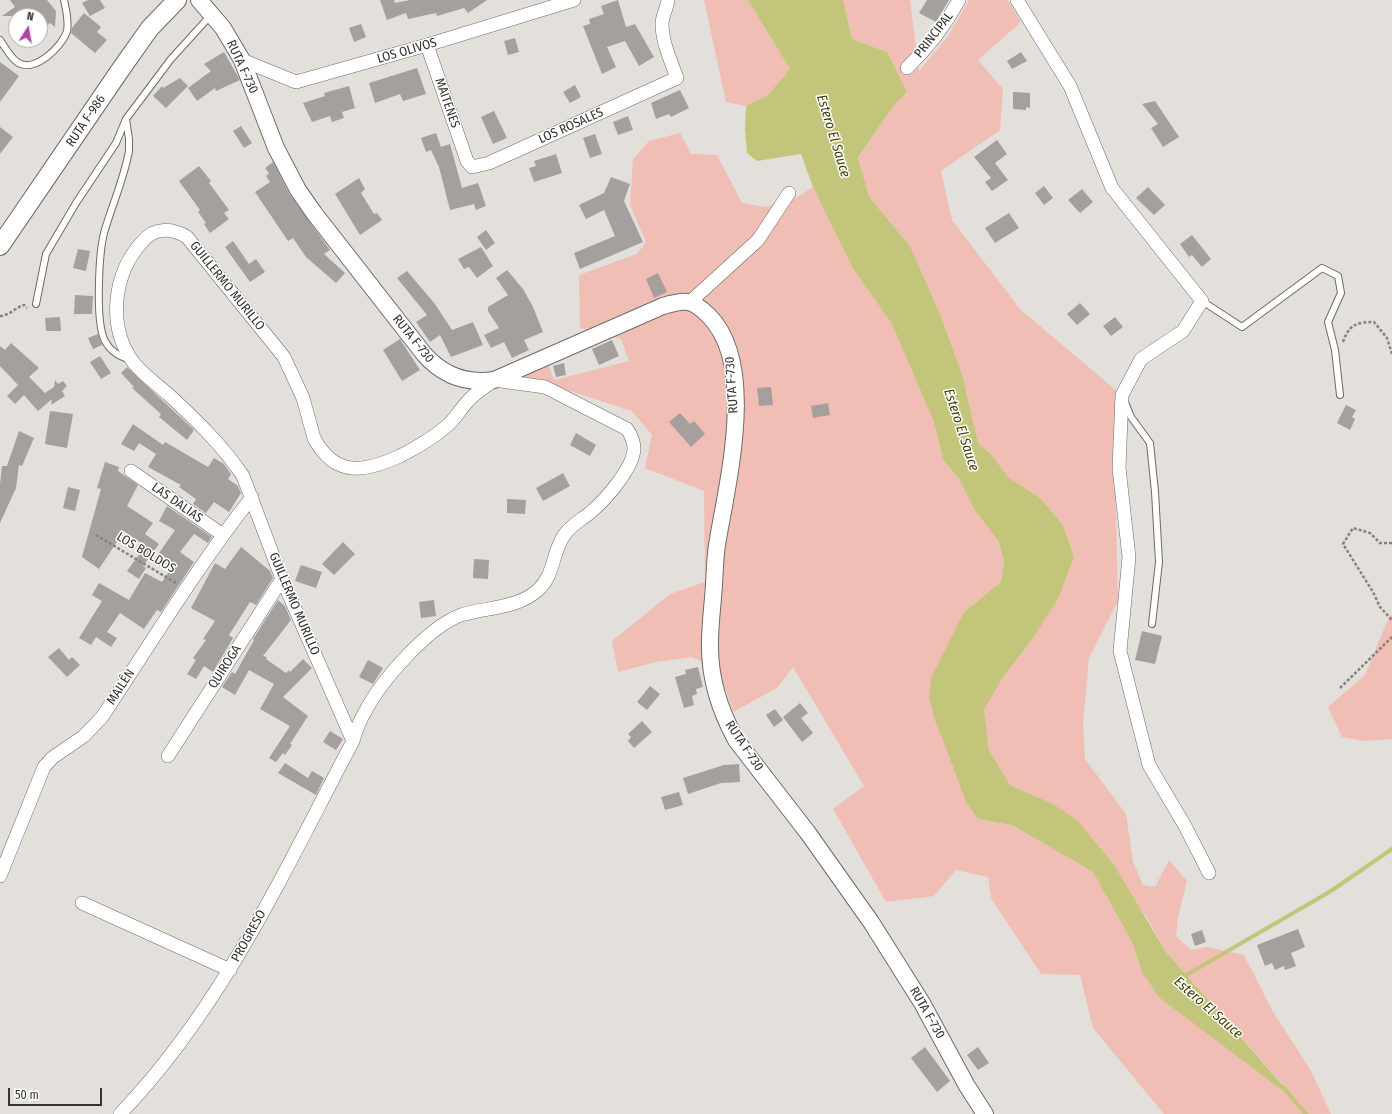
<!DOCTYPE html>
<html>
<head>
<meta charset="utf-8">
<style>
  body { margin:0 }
  #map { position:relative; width:1392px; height:1114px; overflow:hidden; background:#e3dfdb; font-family:"Fira Sans Condensed",sans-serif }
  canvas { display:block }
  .north { position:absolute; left:8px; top:8px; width:40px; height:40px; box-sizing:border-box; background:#fff; border:1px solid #afaead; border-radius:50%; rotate:11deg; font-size:11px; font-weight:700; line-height:16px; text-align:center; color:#363433 }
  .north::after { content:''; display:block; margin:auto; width:14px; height:18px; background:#b044a5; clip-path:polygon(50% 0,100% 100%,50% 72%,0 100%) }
  .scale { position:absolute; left:8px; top:1088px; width:94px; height:18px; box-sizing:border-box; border:2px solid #363433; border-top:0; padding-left:5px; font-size:12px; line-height:14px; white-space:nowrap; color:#363433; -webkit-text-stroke:3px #fff; paint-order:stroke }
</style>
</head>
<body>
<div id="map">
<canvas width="1392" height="1114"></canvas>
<div class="north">N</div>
<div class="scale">50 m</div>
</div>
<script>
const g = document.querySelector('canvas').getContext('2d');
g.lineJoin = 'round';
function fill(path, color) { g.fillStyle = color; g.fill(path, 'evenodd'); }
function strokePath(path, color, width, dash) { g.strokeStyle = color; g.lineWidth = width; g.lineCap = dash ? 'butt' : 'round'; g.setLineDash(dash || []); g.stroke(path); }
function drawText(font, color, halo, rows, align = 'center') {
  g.font = font + ' "Fira Sans Condensed",sans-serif'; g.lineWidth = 3; g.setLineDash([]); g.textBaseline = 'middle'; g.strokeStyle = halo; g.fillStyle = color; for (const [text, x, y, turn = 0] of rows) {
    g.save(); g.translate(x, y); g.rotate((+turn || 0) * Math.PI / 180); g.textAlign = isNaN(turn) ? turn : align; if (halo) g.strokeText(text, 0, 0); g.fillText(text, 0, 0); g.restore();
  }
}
fill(new Path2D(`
  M704,0h44l42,69 -23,27 -21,10 -20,-4z
  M843,0h67l9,71 29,-35 21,-36h39l13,22 -43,38 25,29 -3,41 -59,41 11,49 68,89 99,84 -4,82 3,126 -29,57 -6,65 2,36 41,55 7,48 10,23 12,2 14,-27 18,21 -9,36 -2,19 15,14 16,-3 37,8 28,55 39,61 20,43h-167l-71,-86 -13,-53 -39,-1 -50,-76 -3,-21 -32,-7 -22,26 -48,6 -53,-93 31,-23 -71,-119 -16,21 -44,24 -14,-43 -27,-12 -36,5 -38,10 -6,-31 58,-47 35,-12 -1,-91 -59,-23 7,-33 -20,-24 -115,-37 30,-12 7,18 75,-19 -8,-22 -41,-11 -1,-53 58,-21 9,-12 -16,-37 3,-46 16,-18 31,-8 11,21 26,1 25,48 24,4 30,-9 17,-11 39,80 40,57 42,98 9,37 16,20 15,30 25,33 5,19 -3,21 -37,30 -29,109 43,98 34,6 81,47 40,72 9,28 86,75 54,43 4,-2 -120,-136 -20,-36 -95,-113 -41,-18 -21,-35 -5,-40 19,-33 31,-40 25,-40 15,-40 -11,-32 -24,-28 -31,-20 -17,-23 -13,-11 -16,-69 -22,-60 -30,-68 -41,-49 -11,-38 34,-51 15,-16 -20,-40 -35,-13z
  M1392,615v124l-29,2 -21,-4 -14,-30 37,-32 24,-58z`), '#f0beb4');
fill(new Path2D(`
  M748,0h95l9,39 35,13 20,40 -15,16 -34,50 11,39 41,49 30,68 22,60 16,69 13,11 17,23 31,20 24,28 11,32 -15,40 -25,40 -31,40 -19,33 5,40 21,35 41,18 26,17 37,45 52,87 120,137 -4,1 -122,-92 -18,-26 -9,-28 -40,-72 -81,-47 -34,-6 -12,-17 -17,-46 -14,-35 -6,-24 2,-19 33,-66 37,-30 3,-21 -5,-19 -25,-33 -15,-30 -16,-20 -9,-37 -42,-98 -40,-57 -39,-80 -12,-33 -44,7 -10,-8 -2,-24 1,-23 21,-10 23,-27z`), '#c2c57a');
strokePath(new Path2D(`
  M1183,977l148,-86 61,-42
  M1282,1086l24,28`), '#c2c57a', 4);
fill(new Path2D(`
  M10,0h37l9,11 -1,16 -5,-4 -10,9v-16h-38l13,-9z
  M88,0h12l5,8 -15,8 -8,-13z
  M380,0h14l1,3 15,-3h77l-19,13 -4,-5 -27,8 -1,-3 -28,6 -2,-6 -19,7z
  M618,0l8,27 9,-3 19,33 -15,9 -14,-25 -18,6 9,20 -14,7 -19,-48 7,-2 -1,-5 15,-5 -3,-8z
  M927,0h22l-13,22 -17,-9z
  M84,13l17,14 -4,5 10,8 -12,13 -24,-20 1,-5z
  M361,24l5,13 -12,5 -5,-14z
  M515,38l4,14 -11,3 -4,-14z
  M224,52l16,28 -24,11 -1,-3 -18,13 -9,-13 23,-17 -7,-7z
  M1021,52l6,9 -15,8 -5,-8z
  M0,62l19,14 -19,26z
  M417,68l9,26 -23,7 -3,-7 -25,9 -6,-20z
  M180,78l8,8 -22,22 -13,-12 9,-10 1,2z
  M575,85l6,12 -11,6 -7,-11z
  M349,86l6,22 -13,4 2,6 -12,4 -2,-6 -18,6 -9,-19 22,-7 -1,-3z
  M680,90l9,18 -18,9 -2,-3 -13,5 -5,-16z
  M1013,92l17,1v15l-4,-1v3l-13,-1z
  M1155,101l24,36 -16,10 -12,-19 7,-4 -16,-20z
  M494,111l13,27 -14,6 -12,-27z
  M628,116l5,14 -15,5 -5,-13z
  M241,126l11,17 -8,5 -11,-17z
  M0,127l13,10 -13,17z
  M436,133l5,14 9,-3 12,44 16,-5 8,23 -10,4 -2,-6 -24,6 -11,-43 -8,-17 -5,2 -5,-14z
  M595,134l7,20 -12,4 -7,-20z
  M997,140l10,14 -12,9 13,17 -16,11 -7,-9 6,-4 -17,-21z
  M556,154l6,19 -28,9 -5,-14 7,-2 -2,-5z
  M273,162l17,33 40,55 -6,4 21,19 -9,10 -30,-26 -13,-19 -5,3 -33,-49 15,-10 -4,-6 3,-3 -4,-5z
  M199,166l12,15 -2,2 20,27 -5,3 5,6 -19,14 -6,-9 2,-1 -8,-11 2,-2 -21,-29z
  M611,177l19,7 -6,17 19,41 -63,27 -6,-16 41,-17 -11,-26 -18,9 -7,-14 25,-12z
  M359,178l6,11 -4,4 13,21 3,-1 5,7 -22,15 -25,-41z
  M1044,186l9,12 -9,7 -9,-12z
  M1148,187l17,18 -11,10 -18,-17z
  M1082,189l11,13 -13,11 -12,-13z
  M1009,213l10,15 -24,15 -10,-15z
  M486,230l9,13 -9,7 -9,-13z
  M1192,235l19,24 -9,8 -10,-12 -3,2 -9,-13z
  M233,241l16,23 7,-5 9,13 -15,10 -25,-35z
  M481,247l12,19 -16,12 -8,-11 -5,2 -6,-10z
  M78,249l12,2 -4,20 -13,-3z
  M507,270l16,19 10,18 10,25 -19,8 5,10 -17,8 -8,-16 -13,6 -7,-13 15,-7 -11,-17v-4l20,-12 -12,-17z
  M407,271l28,33 17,26 21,-8 10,23 -32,12 -11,-22 -10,7 -14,-20 11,-7 -30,-37z
  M658,273l9,19 -13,6 -8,-19z
  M75,295l18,1 -1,18h-18z
  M1080,303l10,11 -13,11 -10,-11z
  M60,317l1,14h-15l-1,-13z
  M1115,317l8,10 -12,9 -8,-10z
  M98,334l4,11 -9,4 -5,-11z
  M400,339l20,31 -18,11 -19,-31z
  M612,340l7,16 -20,9 -7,-16z
  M11,343l28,25 -10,9 16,16 9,-6 1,-7 3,4 5,-3 4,5 -5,5 3,5 -14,9 1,-6 -14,12 -14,-16 -9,9 -8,-8 11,-11 -18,-19v-20l5,4z
  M100,356l11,17 -10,6 -11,-17z
  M564,363l2,12 -10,2 -3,-11z
  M127,367l67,63 -7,10 -28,-23 2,-3 -29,-26 2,-1 -13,-14z
  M771,387l2,18 -14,1 -2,-18z
  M828,403l2,12 -17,3 -2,-12z
  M1346,405l10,5 -4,7 3,2 -5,11 -13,-7z
  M50,411l23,3 -6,34 -22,-4z
  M680,413l10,11 4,-3 11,13 -14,13 -22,-25z
  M133,424l30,21 2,-3 43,25 6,-9 10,6 7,10 -3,5 10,7 3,7 -12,19 -15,-10 -8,11 -13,-9 3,-5 -17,-12 2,-2 -33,-18 8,-13 -17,-11 -5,8 -13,-7z
  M19,431l15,7 -12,28 -3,-1 -3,23 -16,35v-39l2,-18h5z
  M576,433l20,12 -6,11 -20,-11z
  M105,462l14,5 -1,4 20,14 -11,21 26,17 -8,11 14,10 -16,22 3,2 -7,11 -12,-8 14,-19 -5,-3 5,-6 -17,-12 -25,38 -17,-12 19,-68 -4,-1z
  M563,473l7,13 -27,15 -7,-13z
  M68,487l12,3 -5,21 -12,-3z
  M507,499l19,1 -1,14 -18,-1z
  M167,506l45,31 -4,6 -14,-9 -14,18 14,10 -33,50 -4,-2 -13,19 -24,-16 -13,19 10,6 -6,9 -15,-10 -5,8 -12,-7 23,-37 -10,-6 7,-12 30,17 16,-27 17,9 12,-18 -15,-11 16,-23 -16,-9z
  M343,542l12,12 -21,21 -12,-11z
  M241,547l29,24 3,7 -17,27 -6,-3 -21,33 4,3 -20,34 -9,-6 -8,13 -9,-5 9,-14 -3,-2 13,-18 -3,-1 12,-18 -24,-13 24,-45 10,6z
  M474,559l15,1 -1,19 -15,-1z
  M301,565l21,7 -6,16 -21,-7z
  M278,600l7,6 6,14 -28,36 4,1 -1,2 20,14 3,-3 1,2 13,-13 9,9 -29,29 25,19 -18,28 2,1 -7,10 -2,-2 -7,9 -7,-4 21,-32 -30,-17 14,-25 -25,-14 -14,25 -13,-8 10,-15 3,2 19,-34 -1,-1z
  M434,600l2,16 -15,2 -2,-16z
  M1142,631l20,5 -7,28 -20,-4z
  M59,648l10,12 3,-3 8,8 -13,12 -19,-20z
  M368,660l15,8 -10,16 -14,-7z
  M698,667l5,20 -7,2 1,5 -5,2 2,9 -10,3 -9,-31 11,-3 -1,-4z
  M650,686l10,8 -13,16 -10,-8z
  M800,703l8,10 -7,5 12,15 -11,9 -19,-25z
  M775,709l8,11 -9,7 -8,-12z
  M642,721l10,11 -18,16 -6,-7 3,-4 -3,-3z
  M330,731l13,8 -7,11 -13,-8z
  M285,763l23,15 4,-7 12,7 -8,17 -38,-22z
  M739,764l1,18 -19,1 -33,11 -5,-16 41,-13z
  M679,792l4,13 -18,5 -4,-13z
  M1298,929l7,18 -14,6 5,13 -11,4 -1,-4 -9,4 -3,-7 -7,3 -8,-21z
  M1202,930l4,12 -11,4 -4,-12z
  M925,1047l25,34 -13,11 -26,-34z
  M978,1047l11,16 -11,7 -11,-15z`), '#a5a09d');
const service = new Path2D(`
  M0,40c5,7 10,17 17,22 17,12 45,-15 50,-31 2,-11 -1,-21 -3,-31
  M126,119l3,20v12c-5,28 -17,54 -25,82 -5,20 -9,90 1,108 5,10 15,16 26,19
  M1202,301l40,26 80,-59 16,8 3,17 -13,29 7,28 5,45
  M36,304l10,-50 30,-51 40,-60 10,-24 45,-60 40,-44
  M1125,402l6,15 19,26 5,49 4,70 -7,62`);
const minor = new Path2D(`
  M1017,0l53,86 42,102 90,113 -19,30 -42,28 -19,36 -3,73 10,89 -9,94 29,114 36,61 24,47
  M427,45l40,116 5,6 17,-4 188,-85c-6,-17 -15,-36 -15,-54 0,-9 5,-15 6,-24
  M242,60l54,22 131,-37 147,-45
  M907,68c21,-20 38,-42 52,-68
  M690,302l68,-62 31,-47
  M131,471l92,64
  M168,756l114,-177
  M0,876l44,-109 8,-9 32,-22 18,-19c49,-74 95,-150 150,-220
  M82,903l148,67
  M120,1114c103,-107 164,-243 233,-373 3,-11 7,-21 13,-31 16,-30 62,-83 95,-95 25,-8 56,-6 77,-25 17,-15 14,-39 27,-56 7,-10 18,-15 27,-23 15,-13 41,-43 42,-62 0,-8 -3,-14 -7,-20l-82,-42 -51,-7c-9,7 -19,13 -26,21 -7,7 -12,17 -20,24 -14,12 -32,23 -48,31 -35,16 -65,22 -86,-18l-11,-40 -19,-41 -97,-120c-15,-9 -32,-10 -44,4 -30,32 -36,85 -10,121 10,13 24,22 36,33 26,24 54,51 74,81l39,103 71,162`);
const tertiary = new Path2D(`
  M199,0l24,28 19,32 34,88 22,42 16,23 110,141c19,22 42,30 70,26l169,-74c23,-7 29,-7 46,10 48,48 19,164 9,223 -3,15 -3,30 -4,45 -1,19 -4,39 -4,58 -1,35 9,67 26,98l72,93 63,89 51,81 45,83 18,28`);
const secondary = new Path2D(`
  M0,246l123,-180 27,-38 27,-28`);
strokePath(service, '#6e6b67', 8);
strokePath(minor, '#6e6b67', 14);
strokePath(tertiary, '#6e6b67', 18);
strokePath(secondary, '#6e6b67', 20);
strokePath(new Path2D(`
  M0,316c9,0 16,-9 24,-11l3,3
  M1343,342c6,-17 13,-20 31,-20l13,16 5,16
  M96,535l80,48
  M1392,543h-12l-10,-10 -17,-5 -10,16 30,48 7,15 12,13
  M1340,688l52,-51`), '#868381', 2.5, [3, 2]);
strokePath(service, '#fff', 6);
strokePath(minor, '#fff', 13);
strokePath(tertiary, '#fff', 16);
strokePath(secondary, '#fff', 18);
drawText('13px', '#363433', '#fff', [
  ["PRINCIPAL",934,35,-52],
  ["LOS OLIVOS",407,51,-16],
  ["RUTA F-730",242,67,65],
  ["MAITENES",447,103,71],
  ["RUTA F-986",86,121,-56],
  ["LOS ROSALES",571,126,-24],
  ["GUILLERMO MURILLO",227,286,51],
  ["RUTA F-730",413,339,51],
  ["RUTA F-730",732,385,-94],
  ["LAS DALIAS",177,503,35],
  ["LOS BOLDOS",146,553,31],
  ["GUILLERMO MURILLO",294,604,67],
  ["QUIROGA",225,667,-57],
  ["MAILÉN",121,687,-57],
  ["RUTA F-730",744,746,56],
  ["PROGRESO",249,936,-61],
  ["RUTA F-730",927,1013,60]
]);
drawText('italic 14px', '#404104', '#fff', [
  ["Estero El Sauce",833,136,73],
  ["Estero El Sauce",961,430,72],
  ["Estero El Sauce",1208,1008,41]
]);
</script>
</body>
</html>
